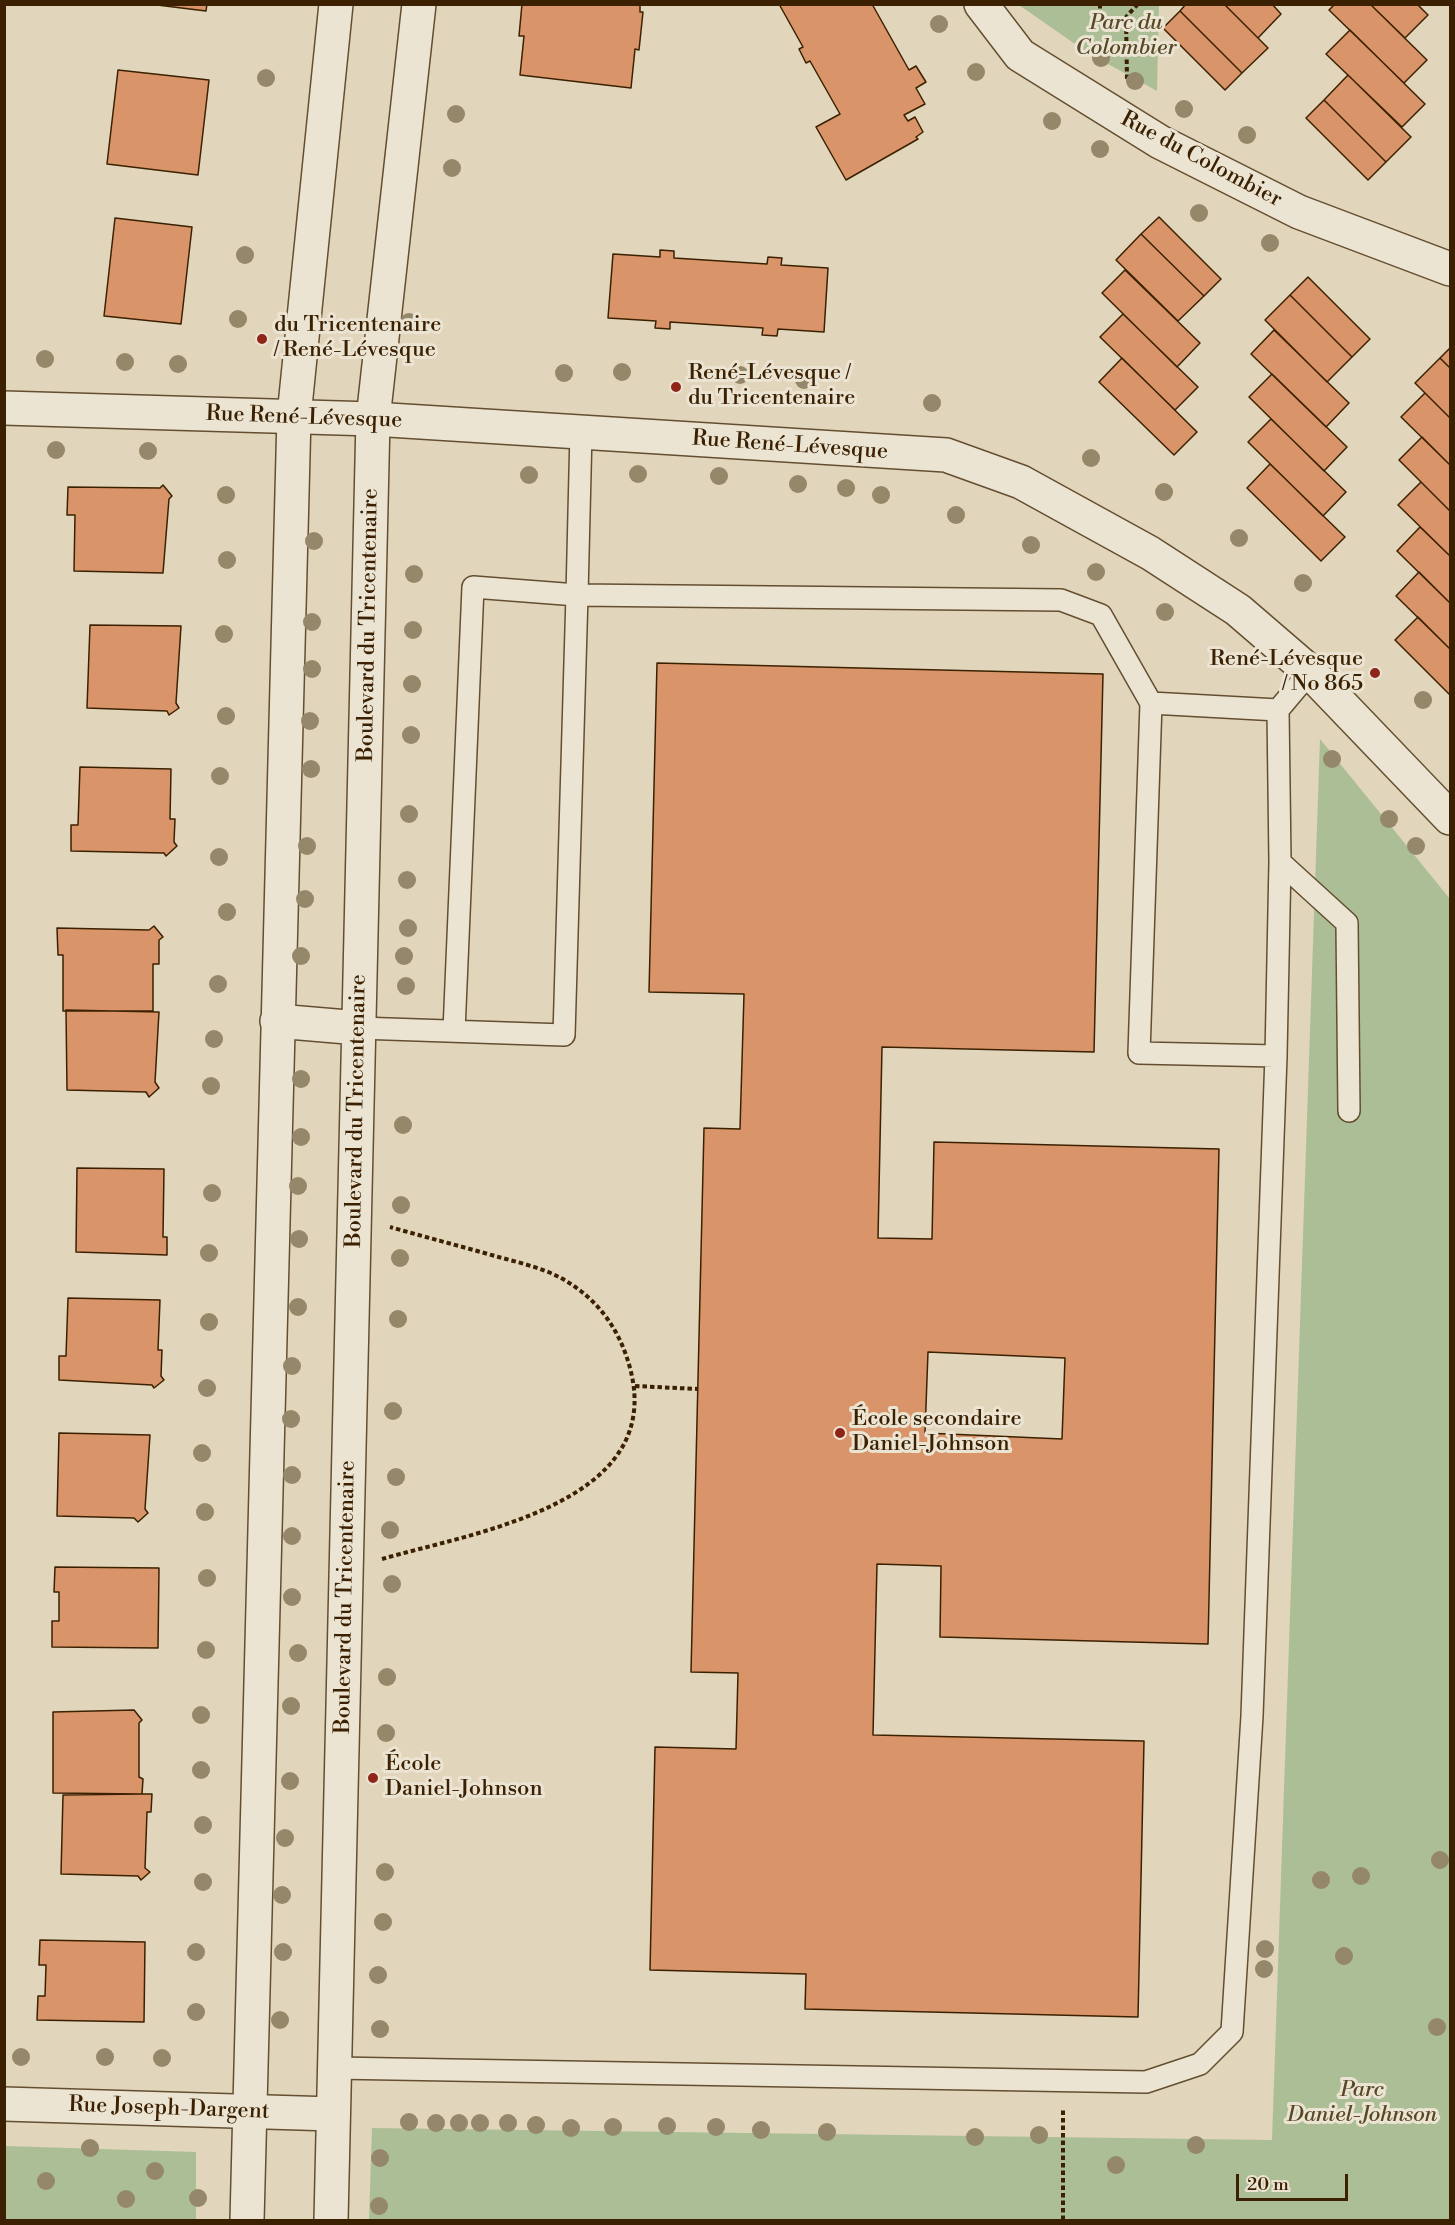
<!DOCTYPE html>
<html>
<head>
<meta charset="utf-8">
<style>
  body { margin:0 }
  #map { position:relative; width:1455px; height:2225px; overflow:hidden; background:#e1d5bb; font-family:"Libre Bodoni",serif }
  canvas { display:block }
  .frame { position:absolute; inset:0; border:6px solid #3b2101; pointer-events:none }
  .scale { position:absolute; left:1236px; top:2174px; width:112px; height:27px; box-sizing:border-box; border:3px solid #3b2101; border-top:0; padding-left:8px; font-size:18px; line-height:21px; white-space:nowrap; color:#3b2101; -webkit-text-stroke:4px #ece4d3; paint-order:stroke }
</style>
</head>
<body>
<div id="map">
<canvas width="1455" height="2225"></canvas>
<div class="frame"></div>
<div class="scale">20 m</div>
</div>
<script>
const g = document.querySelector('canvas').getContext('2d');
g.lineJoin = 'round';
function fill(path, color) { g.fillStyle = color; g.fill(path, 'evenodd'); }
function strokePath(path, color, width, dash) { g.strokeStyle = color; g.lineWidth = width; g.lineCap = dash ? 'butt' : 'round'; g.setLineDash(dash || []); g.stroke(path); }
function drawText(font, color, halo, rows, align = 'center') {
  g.font = font + ' "Libre Bodoni",serif'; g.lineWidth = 6; g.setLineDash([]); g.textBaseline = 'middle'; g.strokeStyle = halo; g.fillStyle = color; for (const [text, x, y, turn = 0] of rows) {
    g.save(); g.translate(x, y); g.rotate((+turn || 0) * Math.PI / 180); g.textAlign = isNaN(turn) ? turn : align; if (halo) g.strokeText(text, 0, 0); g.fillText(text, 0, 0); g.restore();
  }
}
fill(new Path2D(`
  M1019,5h140l-2,86 -69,-38z
  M1320,739l130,160v1321h-1081l3,-92 900,12z
  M5,2146l191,6v68h-191z`), '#acbe95');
const building = new Path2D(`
  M149,4h58l-1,7z
  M522,4h118v8h3l-4,38 -4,-1 -4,39 -111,-13 4,-39h-5z
  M779,4h93l37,66 7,-4 10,16 -10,6 9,16 -21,11 4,6 7,-4 8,15 -7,5 2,2 -72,41 -30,-53 24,-13 -30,-53 -4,2 -7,-14 4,-2z
  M1186,4h38l44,44 -26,25 -62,-62z
  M1224,4h48l9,10 -23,24z
  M1335,4h35l57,56 -23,23 -75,-73z
  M1370,4h47l11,11 -23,23z
  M1180,11l62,62 -17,17 -62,-62z
  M1350,30l75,74 -23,23 -76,-73z
  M118,70l91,10 -11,95 -91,-11z
  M1348,75l63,62 -25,25 -62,-62z
  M1324,100l62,62 -18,18 -62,-62z
  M1159,217l62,62 -17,17 -63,-62z
  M115,218l77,9 -11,97 -77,-8z
  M1141,234l63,62 -26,25 -62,-61z
  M660,250l14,1v7l93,6 1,-7 14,1 -1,7 47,3 -4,64 -46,-3 -1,7 -15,-1 1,-7 -93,-6v7l-15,-1 1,-7 -48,-3 5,-64 47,3z
  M1125,270l75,73 -23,24 -75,-74z
  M1308,277l62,62 -18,18 -62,-62z
  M1290,295l62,62 -25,25 -62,-62z
  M1123,314l75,73 -23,23 -75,-73z
  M1274,330l75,73 -23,24 -75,-73z
  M1450,348v20l-10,-10z
  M1122,358l75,74 -23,23 -75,-73z
  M1440,358l10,10v50l-35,-35z
  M1272,374l75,73 -23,24 -75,-74z
  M1425,393l25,25v47l-49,-48z
  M1271,419l75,73 -23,24 -75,-74z
  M1422,437l28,28v46l-51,-51z
  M1270,464l75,73 -24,24 -74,-73z
  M1421,482l29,29v45l-52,-51z
  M163,485l9,11 -3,3 -6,74 -89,-2 1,-56h-8l1,-28 92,1z
  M1420,527l30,29v47l-53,-52z
  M1419,572l31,31v46l-54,-53z
  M1418,617l32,32v46l-55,-55z
  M90,625l91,1 -5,77 3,5 -10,7 -2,-4 -80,-3z
  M657,663l446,11 -9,378 -212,-5 -4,191 54,1 2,-97 285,7 -11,495 -268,-7 1,-71 -64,-2 -4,171 271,6 -6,276 -333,-8 1,-35 -156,-4 5,-223 81,2 2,-76 -47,-1 13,-544 36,1 4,-135 -95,-2zM928,1352l137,6 -3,81 -137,-6z
  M80,767l91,2 -1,50h5l-1,23 3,4 -11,10 -2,-3 -93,-2v-26h7z
  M154,926l9,11 -4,3v24h-6v47h-90v-56h-5l-1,-27 92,2z
  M66,1010l93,2 -4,70 4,6 -10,9 -3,-5 -79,-2z
  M77,1168l87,1 -1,68h4v18l-91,-3z
  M68,1298l92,2 -2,50h4l-1,26 3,4 -10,8 -2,-3 -93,-5v-24h7z
  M59,1433l91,2 -5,74 3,4 -10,9 -4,-4 -77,-2z
  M55,1567l104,1 -1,80 -106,-1v-26h7v-29h-5z
  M134,1710l8,10 -3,3v54l4,2 -1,15 -89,-1v-81z
  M142,1794h10l-1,18h-4l-2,56 5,4 -9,8 -3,-4 -77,-2 2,-79z
  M40,1940l105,2 -1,80 -107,-2 1,-24h7l1,-31h-7z`);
fill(building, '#d99569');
strokePath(building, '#3b2101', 1.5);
const service = new Path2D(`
  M581,432l-4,163 484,5 40,15 50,88 -12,350 137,3
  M1151,703l127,7
  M1280,862l67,61 2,188
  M359,1028l205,7 13,-440 -104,-8 -19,444
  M335,2068l811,14 54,-18 32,-32 20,-316 24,-660 4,-194 -2,-152 32,-38`);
const minor = new Path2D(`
  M981,4l39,51 140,87 139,70 151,57
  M4,408l369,11 573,36 75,27 129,71 88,57 72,62 140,146
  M4,2104l329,10`);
const tertiary = new Path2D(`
  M277,1021l82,7
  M247,2220l47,-1804 42,-412
  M331,2220l42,-1801 46,-415`);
strokePath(service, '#644e30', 24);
strokePath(minor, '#644e30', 36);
strokePath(tertiary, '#644e30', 36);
strokePath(new Path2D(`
  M1100,4v11l15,11 12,2
  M1127,79l-1,-62 12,-13
  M635,1386l63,3
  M382,1559c89,-26 281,-54 249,-187 -10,-42 -34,-75 -72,-95 -19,-10 -43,-15 -64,-21 -35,-10 -70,-19 -105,-29
  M1063,2220v-110`), '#3b2101', 4, [4.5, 3]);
strokePath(service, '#ece4d3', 21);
strokePath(minor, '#ece4d3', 33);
strokePath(tertiary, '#ece4d3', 33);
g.fillStyle = '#958769';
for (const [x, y] of [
  [939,24],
  [1101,58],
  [976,72],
  [266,78],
  [1135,81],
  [1184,109],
  [456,114],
  [1052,121],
  [1247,135],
  [1100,149],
  [452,168],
  [1199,213],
  [1270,243],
  [245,255],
  [238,319],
  [409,322],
  [45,359],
  [125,362],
  [178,364],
  [622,372],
  [564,373],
  [740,375],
  [804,380],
  [932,403],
  [56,450],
  [148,451],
  [1091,458],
  [638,474],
  [529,475],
  [719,476],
  [798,484],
  [846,488],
  [1164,492],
  [226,495],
  [881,495],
  [956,515],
  [1239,538],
  [314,541],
  [1031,545],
  [227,560],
  [1096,572],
  [414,574],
  [1303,583],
  [1165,612],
  [312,622],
  [413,630],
  [224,634],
  [312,669],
  [412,684],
  [1423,700],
  [226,716],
  [310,721],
  [411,735],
  [1332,759],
  [311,769],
  [220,776],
  [409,814],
  [1389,819],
  [307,846],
  [1416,846],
  [219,857],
  [407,880],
  [305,899],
  [227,912],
  [408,928],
  [301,956],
  [404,956],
  [218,984],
  [406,986],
  [214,1039],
  [301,1079],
  [211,1086],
  [403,1125],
  [301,1137],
  [298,1186],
  [212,1193],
  [401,1205],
  [299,1239],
  [209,1253],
  [400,1258],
  [298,1307],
  [398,1319],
  [209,1322],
  [292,1366],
  [207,1388],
  [393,1411],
  [291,1419],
  [202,1453],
  [292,1475],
  [396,1477],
  [205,1512],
  [390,1530],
  [292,1536],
  [207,1578],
  [392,1584],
  [292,1597],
  [206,1650],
  [298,1653],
  [387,1677],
  [291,1706],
  [201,1715],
  [386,1733],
  [201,1770],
  [290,1781],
  [203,1825],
  [285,1838],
  [1440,1860],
  [385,1872],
  [1361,1876],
  [1321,1880],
  [203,1882],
  [282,1895],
  [383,1922],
  [1265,1949],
  [196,1952],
  [283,1952],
  [1344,1956],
  [1264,1969],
  [378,1975],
  [196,2012],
  [280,2020],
  [1437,2027],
  [380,2029],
  [21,2057],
  [105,2057],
  [162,2058],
  [409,2122],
  [436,2123],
  [459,2123],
  [480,2123],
  [508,2123],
  [536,2125],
  [667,2126],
  [613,2127],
  [716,2127],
  [571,2128],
  [761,2130],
  [827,2132],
  [1039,2135],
  [975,2137],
  [1196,2145],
  [90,2148],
  [380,2158],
  [1116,2165],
  [155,2171],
  [46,2181],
  [198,2198],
  [126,2199],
  [379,2206]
]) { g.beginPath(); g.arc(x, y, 9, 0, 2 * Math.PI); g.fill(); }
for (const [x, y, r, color] of [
  [262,339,6,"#8f2418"],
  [676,387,6,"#8f2418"],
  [1375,673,6,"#8f2418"],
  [840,1433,6,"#8f2418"],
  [373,1778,6,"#8f2418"]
]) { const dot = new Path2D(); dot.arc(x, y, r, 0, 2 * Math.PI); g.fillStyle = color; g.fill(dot); strokePath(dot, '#ece4d3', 2); }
drawText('italic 22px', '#574826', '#ece4d3', [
  ["Parc du",1126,24],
  ["Colombier",1126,49],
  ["Parc",1362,2091],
  ["Daniel-Johnson",1362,2116]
]);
drawText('22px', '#3b2101', '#ece4d3', [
  ["Rue du Colombier",1201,160,28],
  ["Rue René-Lévesque",304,418,2],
  ["Rue René-Lévesque",790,446,4],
  ["Boulevard du Tricentenaire",369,625,-89],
  ["Boulevard du Tricentenaire",357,1111,-89],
  ["Boulevard du Tricentenaire",346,1597,-89],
  ["Rue Joseph-Dargent",169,2109,2]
]);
drawText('22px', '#3b2101', '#ece4d3', [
  ["du Tricentenaire",274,326],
  ["/ René-Lévesque",274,351],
  ["René-Lévesque /",688,374],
  ["du Tricentenaire",688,399],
  ["René-Lévesque",1363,660,"right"],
  ["/ No 865",1363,685,"right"],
  ["École secondaire",852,1420],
  ["Daniel-Johnson",852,1445],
  ["École",385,1765],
  ["Daniel-Johnson",385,1790]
], 'left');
</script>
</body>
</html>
